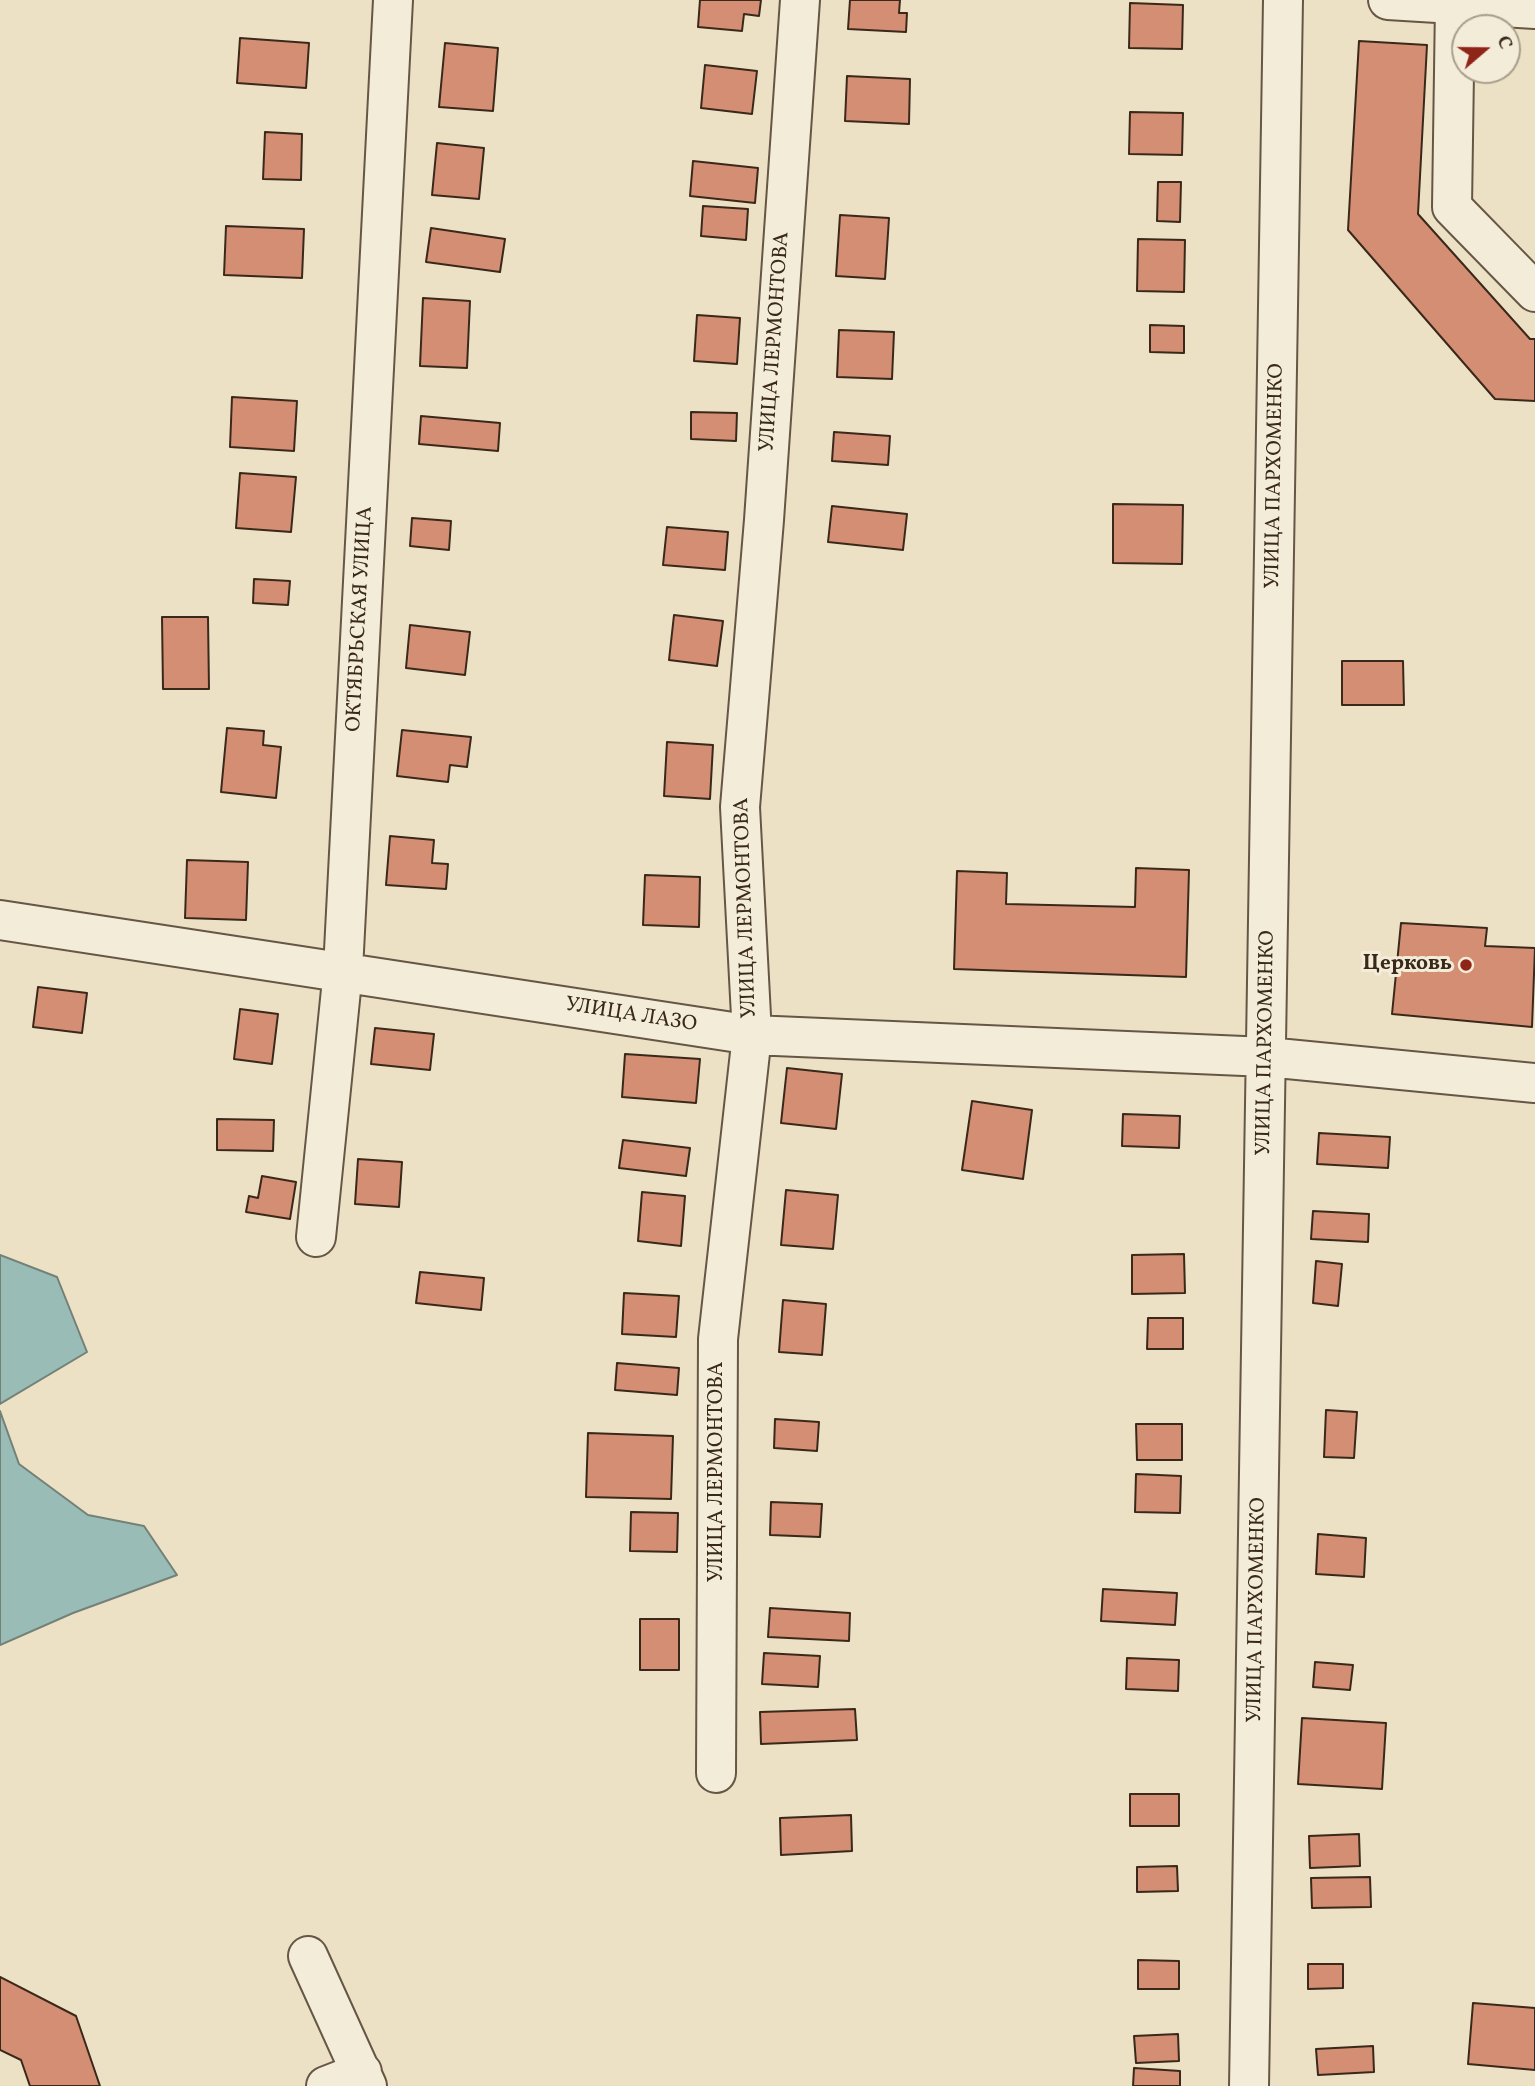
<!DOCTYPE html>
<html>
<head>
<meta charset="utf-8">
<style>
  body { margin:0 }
  #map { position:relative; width:1535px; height:2086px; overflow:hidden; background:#ece1c4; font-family:Vollkorn,serif }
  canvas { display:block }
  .north { position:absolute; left:1451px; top:14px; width:70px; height:70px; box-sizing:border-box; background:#f3ecd9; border:2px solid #a99e8d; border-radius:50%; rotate:70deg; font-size:19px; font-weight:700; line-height:28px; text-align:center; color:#3a281b }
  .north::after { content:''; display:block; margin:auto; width:24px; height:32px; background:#8f2418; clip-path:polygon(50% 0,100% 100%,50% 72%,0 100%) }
</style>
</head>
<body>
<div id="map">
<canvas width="1535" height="2086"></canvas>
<div class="north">С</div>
</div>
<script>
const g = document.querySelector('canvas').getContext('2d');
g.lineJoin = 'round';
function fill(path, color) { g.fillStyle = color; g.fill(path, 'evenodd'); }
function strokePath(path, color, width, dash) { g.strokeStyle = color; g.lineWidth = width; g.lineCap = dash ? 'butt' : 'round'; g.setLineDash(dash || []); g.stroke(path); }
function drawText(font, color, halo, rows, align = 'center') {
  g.font = font + ' Vollkorn,serif'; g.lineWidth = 6; g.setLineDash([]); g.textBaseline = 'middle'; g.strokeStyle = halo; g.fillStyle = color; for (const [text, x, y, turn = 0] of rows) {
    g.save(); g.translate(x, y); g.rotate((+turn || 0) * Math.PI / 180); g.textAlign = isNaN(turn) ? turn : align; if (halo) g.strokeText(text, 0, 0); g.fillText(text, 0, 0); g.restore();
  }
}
const water = new Path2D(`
  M0,1255l57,22 30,75 -87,52z
  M0,1411l19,53 69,51 56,11 33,49 -104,38 -73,32z`);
fill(water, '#99bdb6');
strokePath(water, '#738178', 2);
const building = new Path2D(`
  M700,0h61l-2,16 -15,-2 -2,17 -44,-4z
  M850,0h50l-1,13h8l-1,19 -58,-3z
  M1130,3l53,2 -1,44 -53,-1z
  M240,38l69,5 -3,45 -69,-5z
  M1359,41l68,4 -9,169 112,125h5v62l-40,-2 -147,-169z
  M445,43l53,5 -5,63 -54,-4z
  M705,65l52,6 -5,43 -51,-6z
  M847,76l63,3 -1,45 -64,-3z
  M1130,112l53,1 -1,42 -53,-1z
  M265,132l37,2 -1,46 -38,-1z
  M437,143l47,5 -5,51 -47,-4z
  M693,161l65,7 -3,35 -65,-7z
  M1158,182h23l-1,40 -23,-1z
  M703,206l45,3 -2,31 -45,-4z
  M840,215l49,3 -4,61 -49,-3z
  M226,226l78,3 -2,49 -78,-3z
  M431,228l74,11 -5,33 -74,-10z
  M1138,239l47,1 -1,52 -47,-1z
  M423,298l47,3 -3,67 -47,-2z
  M697,315l43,3 -3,46 -43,-3z
  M1150,325l34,1v27l-34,-1z
  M839,330l55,2 -2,47 -55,-2z
  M232,397l65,4 -3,50 -64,-4z
  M691,412l46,1 -1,28 -45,-2z
  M421,416l79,7 -2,28 -79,-7z
  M834,432l56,4 -2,29 -56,-4z
  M240,473l56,4 -5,55 -55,-4z
  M1113,504l70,1 -1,59 -69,-1z
  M832,506l75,8 -4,36 -75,-8z
  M412,518l39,3 -2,29 -39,-4z
  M667,527l61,5 -3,38 -62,-5z
  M254,579l36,2 -2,24 -35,-2z
  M674,615l49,6 -6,45 -48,-6z
  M162,617h46l1,72h-46z
  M410,625l60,7 -5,43 -59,-7z
  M1342,661h61l1,44h-62z
  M227,728l37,3 -1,14 18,2 -5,51 -55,-6z
  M402,730l69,7 -4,30 -17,-2 -2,17 -51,-6z
  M667,742l46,3 -3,54 -46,-3z
  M390,836l44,4 -2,23 16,1 -2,25 -60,-4z
  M187,860l61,2 -2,58 -61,-2z
  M1136,868l53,2 -3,107 -232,-8 3,-98 50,2 -1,31 129,3z
  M645,875l55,2 -1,50 -56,-2z
  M1401,923l86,5 -2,18 50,2 -3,79 -140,-13z
  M38,987l49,6 -5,40 -49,-6z
  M240,1009l38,5 -6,50 -38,-5z
  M375,1028l59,6 -4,36 -59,-6z
  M625,1054l75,5 -4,44 -74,-6z
  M787,1068l55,6 -6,55 -55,-6z
  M972,1101l60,9 -9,69 -61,-9z
  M1123,1114l57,2 -1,32 -57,-2z
  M217,1119l57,1 -1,31 -56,-1z
  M1319,1133l71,4 -2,31 -71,-4z
  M623,1140l67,8 -4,28 -67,-8z
  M358,1159l44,3 -3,45 -44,-3z
  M262,1176l34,6 -6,37 -44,-7 3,-16 9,2z
  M786,1190l52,5 -5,54 -52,-4z
  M642,1192l43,4 -4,50 -43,-5z
  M1313,1211l56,3 -1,28 -57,-3z
  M1184,1254l1,39 -53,1v-39z
  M1316,1261l26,3 -4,42 -25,-3z
  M420,1272l64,6 -3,32 -65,-7z
  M624,1293l55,3 -3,41 -54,-3z
  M783,1300l43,4 -4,51 -43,-3z
  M1148,1318h35v31h-36z
  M617,1363l62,5 -2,27 -62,-5z
  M1326,1410l31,2 -3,46 -30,-1z
  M775,1419l44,3 -2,29 -43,-3z
  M1136,1424h46v36h-45z
  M588,1433l85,3 -2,63 -85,-2z
  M1136,1474l45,2 -1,37 -45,-1z
  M771,1502l51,2 -2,33 -50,-2z
  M631,1512l47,1 -1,39 -47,-1z
  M1318,1534l48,4 -2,39 -48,-3z
  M1103,1589l74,4 -2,32 -74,-4z
  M770,1608l80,5 -1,28 -81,-4z
  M640,1619h39v51h-39z
  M764,1653l56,3 -2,31 -56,-3z
  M1127,1658l52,2 -1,31 -52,-2z
  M1315,1662l38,3 -3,25 -37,-3z
  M855,1709l2,31 -96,4 -1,-32z
  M1302,1718l84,5 -4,66 -84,-5z
  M1130,1794h49v32h-49z
  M851,1815l1,36 -71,4 -1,-37z
  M1359,1834l1,32 -50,2 -1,-32z
  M1177,1866l1,25 -41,1v-25z
  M1370,1877l1,30 -59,1 -1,-30z
  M1138,1960l41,1v28h-41z
  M1308,1964h35v24l-35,1z
  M0,1977l76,39 24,70h-70l-9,-26 -21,-10z
  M1473,2003l62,5v62l-67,-6z
  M1178,2034l1,27 -43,2 -2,-27z
  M1373,2046l1,26 -56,3 -2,-26z
  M1134,2068l46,3v15h-47z`);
fill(building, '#d48e73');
strokePath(building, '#3a281b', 2);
const minor = new Path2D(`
  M1388,0l147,9
  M1455,4l-3,203 83,85
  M0,920l752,115 515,22 268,26
  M316,1237l27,-267 50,-970
  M716,1773l2,-434 34,-304 -12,-228 24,-287 36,-520
  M308,1956l59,130
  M326,2086l36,-14
  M1249,2086l34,-2086`);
strokePath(minor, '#665645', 42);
strokePath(minor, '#f3ecd9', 38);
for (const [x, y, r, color] of [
  [1466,965,7,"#8f2418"]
]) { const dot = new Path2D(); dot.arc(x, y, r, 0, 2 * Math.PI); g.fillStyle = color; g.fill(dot); strokePath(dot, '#f3ecd9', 2.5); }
drawText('21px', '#3a281b', '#f3ecd9', [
  ["УЛИЦА ЛЕРМОНТОВА",776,342,-86],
  ["УЛИЦА ПАРХОМЕНКО",1276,476,-89],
  ["ОКТЯБРЬСКАЯ УЛИЦА",361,619,-87],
  ["УЛИЦА ЛЕРМОНТОВА",747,908,-92],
  ["УЛИЦА ЛАЗО",631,1016,9],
  ["УЛИЦА ПАРХОМЕНКО",1267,1043,-89],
  ["УЛИЦА ЛЕРМОНТОВА",718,1472,-90],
  ["УЛИЦА ПАРХОМЕНКО",1258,1610,-89]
]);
drawText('bold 21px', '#3a281b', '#f3ecd9', [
  ["Церковь",1452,965]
], 'right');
</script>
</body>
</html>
